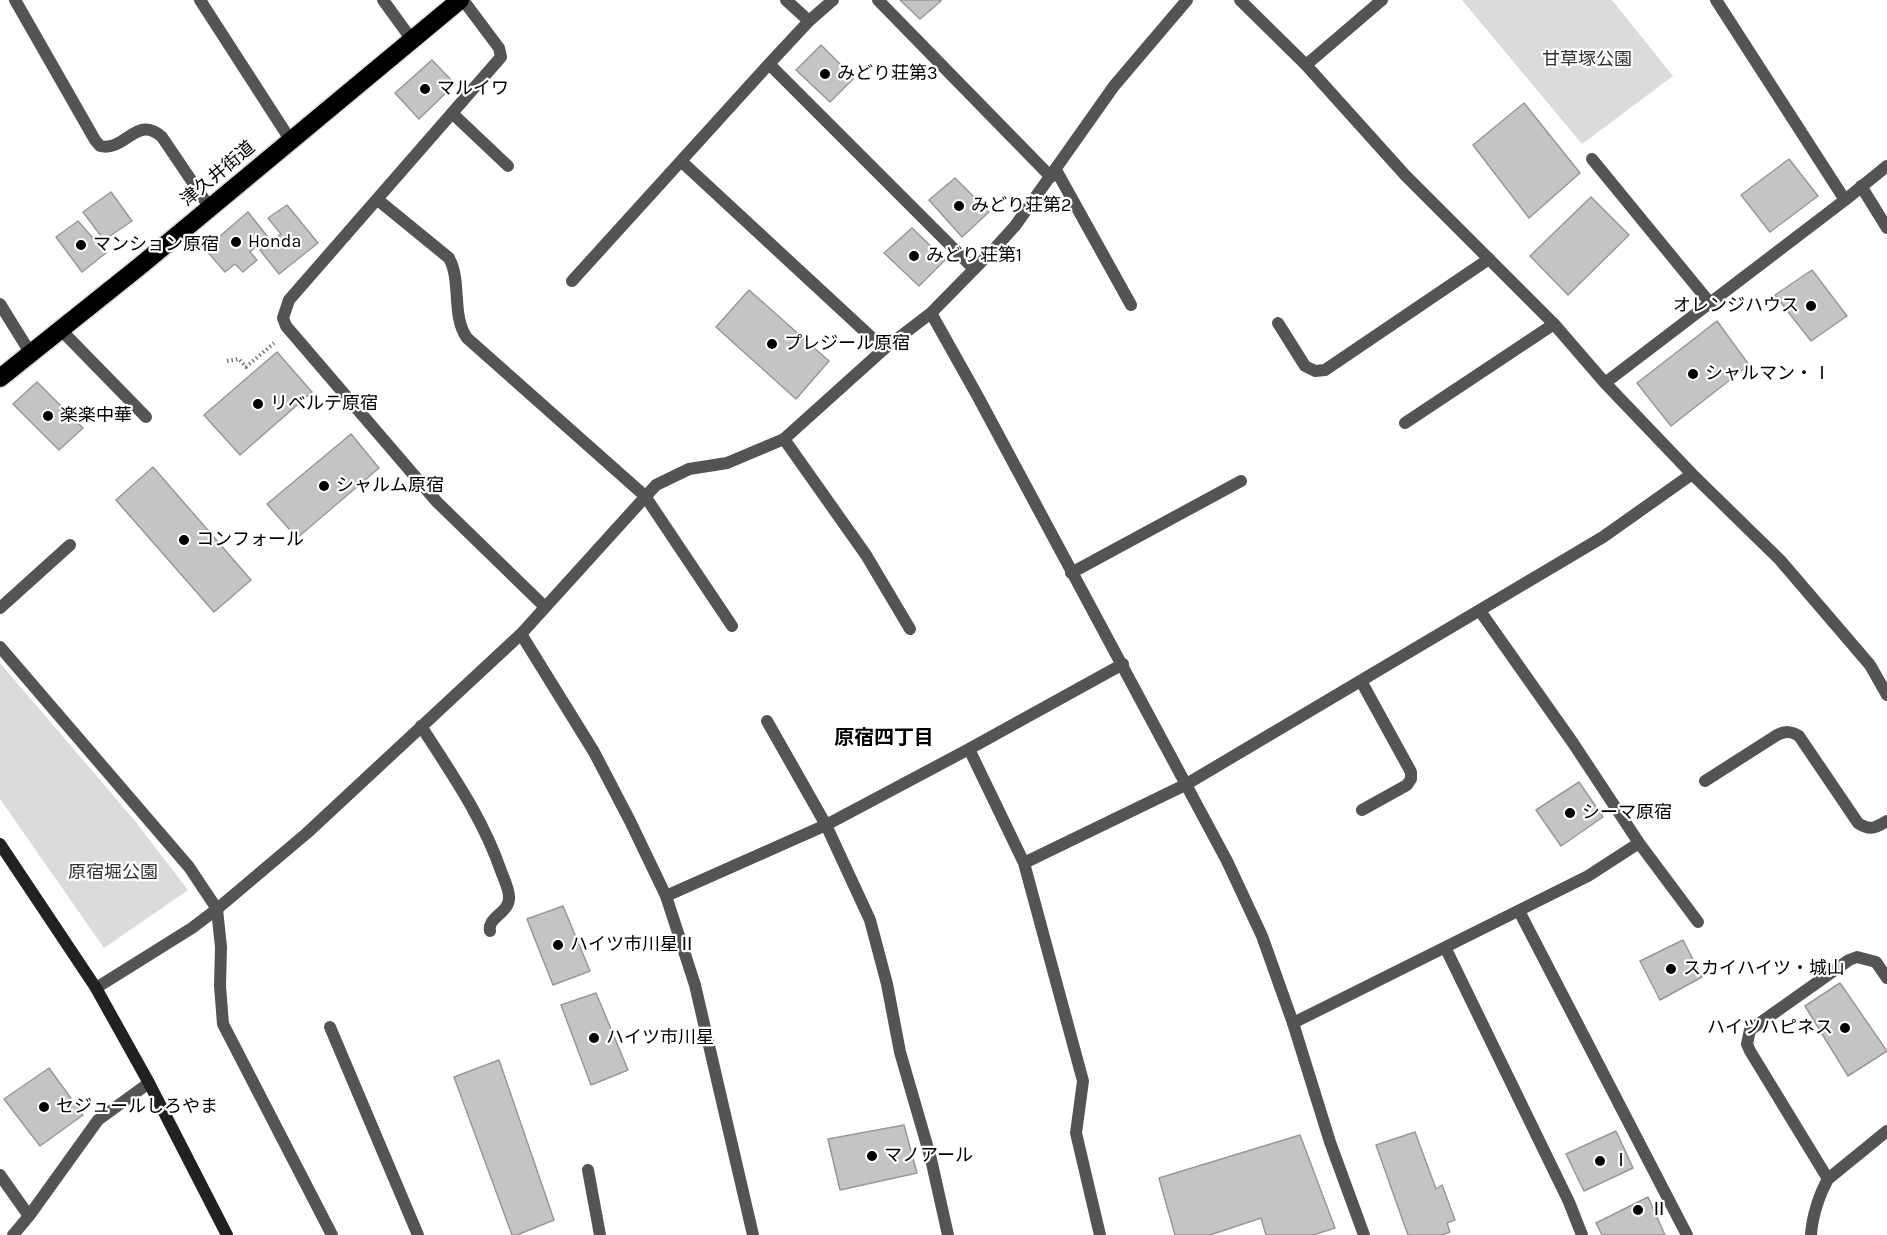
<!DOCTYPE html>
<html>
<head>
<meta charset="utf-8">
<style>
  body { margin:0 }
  canvas { display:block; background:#fff }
</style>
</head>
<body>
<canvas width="1887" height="1235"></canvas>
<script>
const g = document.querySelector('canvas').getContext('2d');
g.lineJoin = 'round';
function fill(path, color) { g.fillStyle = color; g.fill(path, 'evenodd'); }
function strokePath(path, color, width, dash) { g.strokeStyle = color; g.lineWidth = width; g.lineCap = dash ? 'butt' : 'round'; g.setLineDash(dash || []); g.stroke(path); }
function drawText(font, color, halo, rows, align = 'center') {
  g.font = font + ' Karla,"Noto Sans JP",sans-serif'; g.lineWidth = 4.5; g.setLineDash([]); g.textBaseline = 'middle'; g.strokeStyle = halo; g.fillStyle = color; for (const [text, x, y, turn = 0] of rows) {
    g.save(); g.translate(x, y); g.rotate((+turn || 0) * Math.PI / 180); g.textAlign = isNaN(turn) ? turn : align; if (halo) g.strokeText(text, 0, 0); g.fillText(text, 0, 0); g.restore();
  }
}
fill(new Path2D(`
  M1462,0h150l61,76 -91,68z
  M0,663l135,158 53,69 -84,58 -104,-149z`), '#dbdbdb');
const building = new Path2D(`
  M900,0h41v1l-21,18z
  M821,45l33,33 -24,24 -34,-32z
  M432,60l23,24 -36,35 -24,-26z
  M1524,103l56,70 -51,45 -56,-73z
  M1789,159l29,37 -48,36 -29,-37z
  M955,178l34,34 -27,25 -33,-37z
  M111,192l21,29 -28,19 -21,-28z
  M1591,197l38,38 -61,60 -38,-39z
  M287,205l31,38 -39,31 -19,-24 21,-16 -13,-16z
  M248,212l19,24 -17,16 7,8 -14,12 -8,-8 -10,8 -20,-23z
  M78,221l28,32 -24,19 -26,-35z
  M912,228l33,32 -26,26 -35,-33z
  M1812,270l35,46 -36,25 -36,-46z
  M749,290l80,71 -33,38 -80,-72z
  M1717,321l32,44 -78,61 -34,-43z
  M277,352l35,40 -72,63 -36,-40z
  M37,382l46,46 -24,22 -46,-46z
  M351,434l28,34 -82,70 -30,-34z
  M153,467l98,113 -37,32 -98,-112z
  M1579,782l24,35 -42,29 -25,-36z
  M563,906l27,65 -37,14 -26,-66z
  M1683,940l19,37 -42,23 -20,-39z
  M1840,983l47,68 -39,25 -43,-70z
  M596,993l32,77 -37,15 -30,-80z
  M499,1060l55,160 -37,15h-5l-58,-158z
  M49,1068l34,47 -43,31 -36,-47z
  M904,1125l13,48 -77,17 -12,-51z
  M1616,1131l17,37 -49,23 -18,-37z
  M1415,1132l21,57 6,-4 13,35 -8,3 3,9 -8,3h-34l-32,-90z
  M1300,1135l35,93 -22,7h-47l-5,-17 -51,17h-35l-16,-57z
  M1648,1197l17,38h-63l-6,-12z`);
fill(building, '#c4c4c4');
strokePath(building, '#989898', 1.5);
const highway = new Path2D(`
  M0,378l140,-112 320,-266`);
strokePath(highway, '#dbdbdb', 21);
strokePath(new Path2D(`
  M227,361l12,-2 7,8 28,-24`), '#767676', 4, [1.5, 3]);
strokePath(new Path2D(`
  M15,0l80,140 5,6c26,6 36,-32 62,-9l48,71
  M200,0l91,141
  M786,0l23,21
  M878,0l173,177
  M769,64l205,205
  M453,114l55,52
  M1592,159l118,144
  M681,161l203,188
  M1056,170l75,135
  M1861,186l26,42
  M378,200l71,58c13,24 2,57 18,80l178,158 87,130
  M572,281l197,-217 40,-43 24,-21
  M0,304l31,50
  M1278,323l27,43 10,5 10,-1 164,-111
  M61,330l85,87
  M1405,423l149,-99
  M784,439l82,116 44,74
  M1071,573l170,-92
  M0,608l70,-63
  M1123,664l-154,85 55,114 161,-78
  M1361,681l50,91v7l-4,6 -45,25
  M767,721l59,104 44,95 17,64 13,68 31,107 17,76
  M421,726c30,47 62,92 80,145 3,8 8,18 8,26 1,16 -22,20 -19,34
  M1705,781l72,-46c9,-4 14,-4 22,1l59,87c12,8 17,5 29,-2
  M1639,843l59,79
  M1024,863l59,218 -7,52 24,102
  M666,896l160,-71 143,-76
  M1519,911l168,324
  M1446,949l123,253 13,33
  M96,988l96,-60 25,-19
  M1293,1023l295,-147 51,-33 -66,-100 -93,-132
  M330,1027l88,208
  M588,1170l12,65`), '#545454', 12);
strokePath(new Path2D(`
  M383,0l29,40
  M463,0l36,48 2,9 -212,243 -6,18 3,8 151,176 108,105
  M1240,0l66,65 99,110 149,149 51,59 87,91 88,86 90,105 17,30
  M1306,65l76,-65
  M1845,200l42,-34
  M931,313l46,82 250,466 35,75 31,87 37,119 34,93
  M1605,383l240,-183 -129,-200
  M521,634l73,118 36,69 36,75 29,89 58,250
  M0,647l189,220 28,42 4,38 -1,39 3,38 109,211
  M1185,785l418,-248 89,-63
  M217,909l90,-76 214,-199 135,-149 33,-16 38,-6 57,-24 100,-90 47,-36 64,-65 20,-22 99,-140 73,-86
  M0,1175l29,41
  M1828,1179l-78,-128 -3,-7 3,-14 99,-70 8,-3 19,5 11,16
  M13,1235l16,-19 69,-96 51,-37
  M1811,1235c1,-18 8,-40 17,-56l59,-48`), '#545454', 12);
strokePath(new Path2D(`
  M0,844l96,144 53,95 78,152`), '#212121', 12);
strokePath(highway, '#000', 18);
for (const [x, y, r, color] of [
  [825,74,6,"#000"],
  [425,89,6,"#000"],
  [959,206,6,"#000"],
  [236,242,6,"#000"],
  [81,245,6,"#000"],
  [914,256,6,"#000"],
  [1811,306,6,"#000"],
  [772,344,6,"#000"],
  [1693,374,6,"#000"],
  [258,404,6,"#000"],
  [48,416,6,"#000"],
  [324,486,6,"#000"],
  [184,540,6,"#000"],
  [1570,813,6,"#000"],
  [558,945,6,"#000"],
  [1671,969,6,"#000"],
  [1845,1028,6,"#000"],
  [594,1038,6,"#000"],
  [44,1107,6,"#000"],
  [872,1156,6,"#000"],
  [1600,1161,6,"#000"],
  [1638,1210,6,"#000"]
]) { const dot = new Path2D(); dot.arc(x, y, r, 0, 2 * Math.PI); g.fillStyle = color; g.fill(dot); strokePath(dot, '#fff', 2); }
drawText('18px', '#323232', '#fff', [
  ["甘草塚公園",1587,60],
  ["原宿堀公園",113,873]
]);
drawText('18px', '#000', '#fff', [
  ["みどり荘第3",837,74],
  ["マルイワ",437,89],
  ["みどり荘第2",971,206],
  ["Honda",248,242],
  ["マンション原宿",93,245],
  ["みどり荘第1",926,256],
  ["オレンジハウス",1799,306,"right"],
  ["プレジール原宿",784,344],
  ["シャルマン・Ⅰ",1705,374],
  ["リベルテ原宿",270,404],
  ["楽楽中華",60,416],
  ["シャルム原宿",336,486],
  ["コンフォール",196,540],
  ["シーマ原宿",1582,813],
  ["ハイツ市川星Ⅱ",570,945],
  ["スカイハイツ・城山",1683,969],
  ["ハイツハピネス",1833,1028,"right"],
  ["ハイツ市川星",606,1038],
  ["セジュールしろやま",56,1107],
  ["マノアール",884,1156],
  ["Ⅰ",1612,1161],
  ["Ⅱ",1650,1210]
], 'left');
drawText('18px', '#000', '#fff', [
  ["津久井街道",218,174,-40]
]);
drawText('bold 20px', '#000', '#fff', [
  ["原宿四丁目",884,738]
]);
</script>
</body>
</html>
